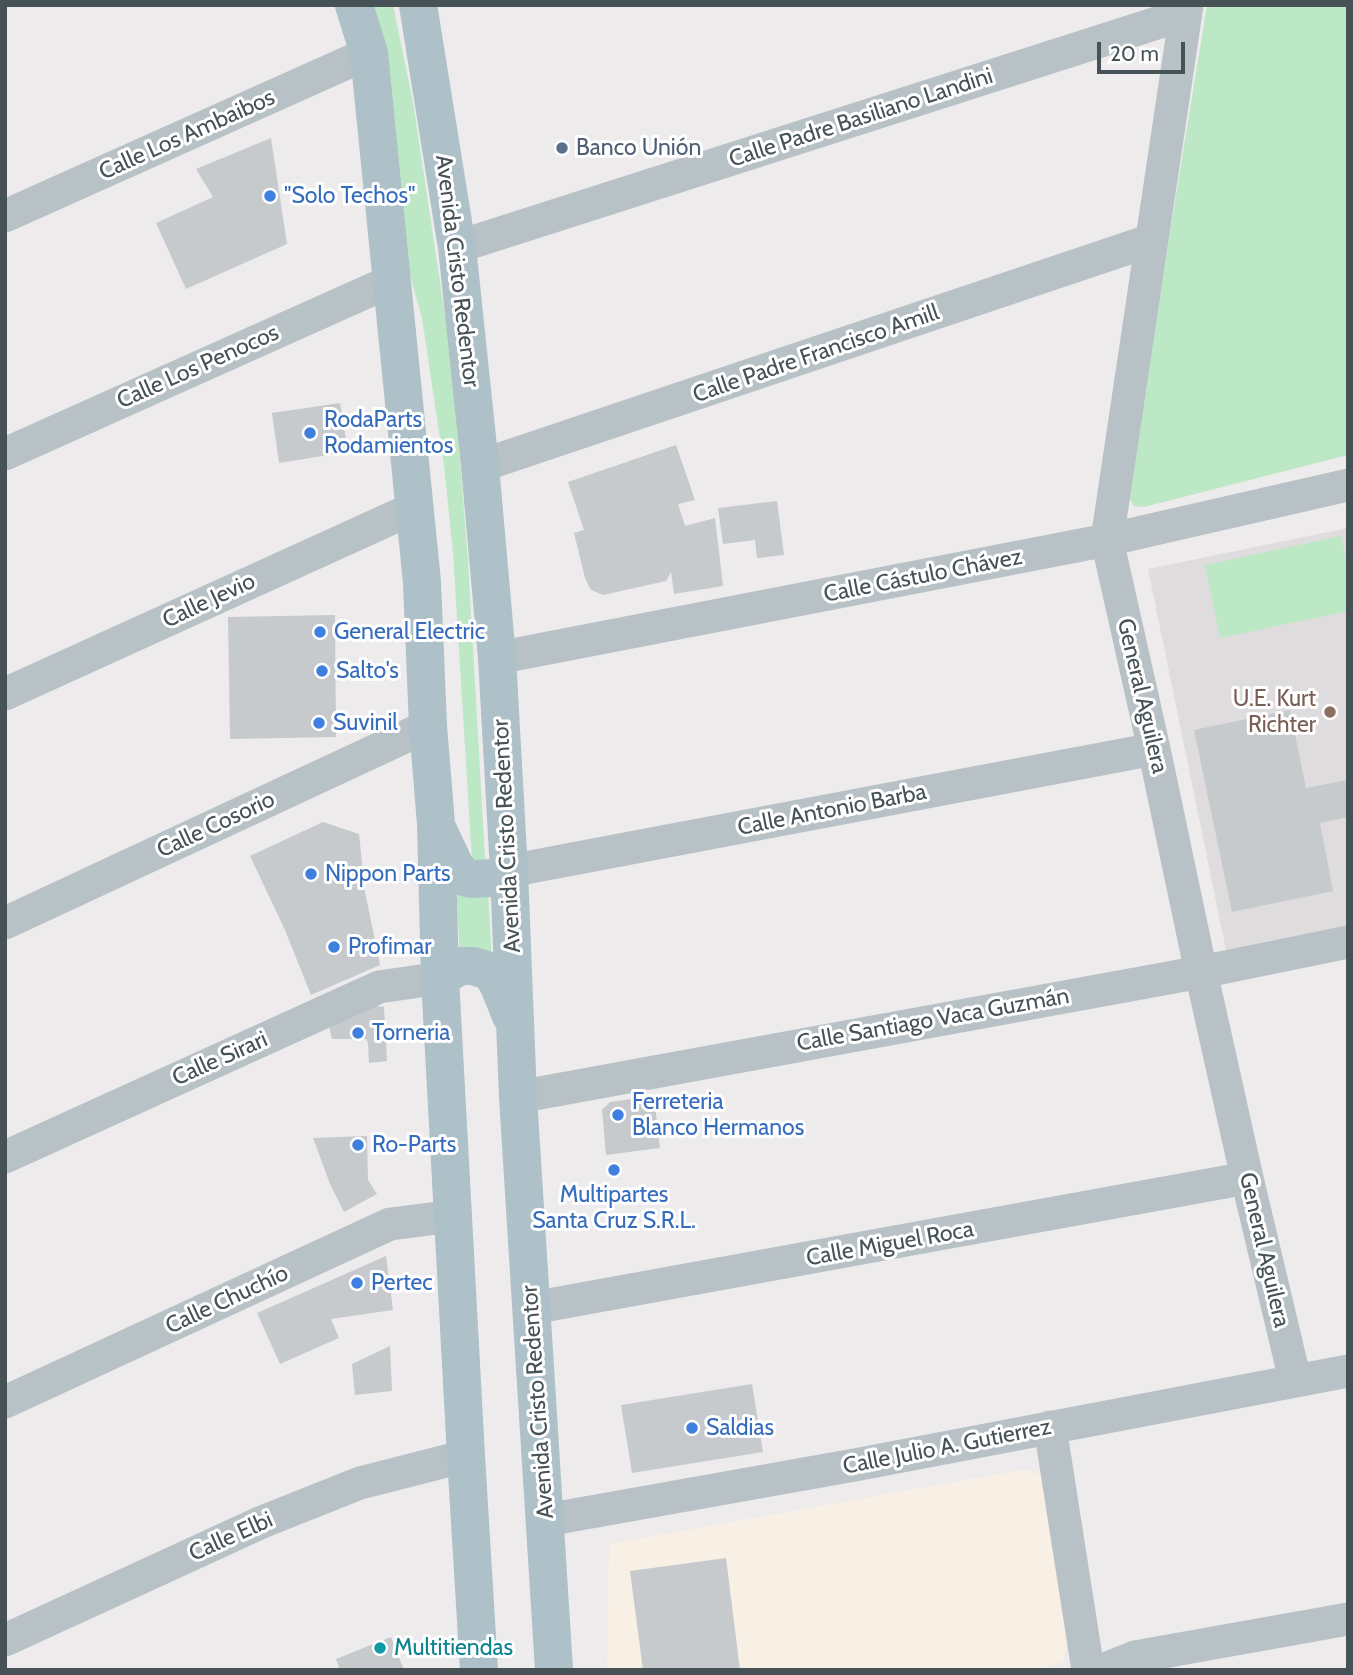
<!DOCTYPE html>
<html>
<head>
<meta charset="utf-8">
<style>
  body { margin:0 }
  #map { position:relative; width:1353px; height:1675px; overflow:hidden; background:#eeebec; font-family:Cabin,sans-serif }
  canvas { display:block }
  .frame { position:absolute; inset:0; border:7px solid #465256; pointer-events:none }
  .scale { position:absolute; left:1097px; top:42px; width:88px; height:32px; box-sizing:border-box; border:4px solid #465256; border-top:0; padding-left:9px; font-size:21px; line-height:24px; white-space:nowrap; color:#465256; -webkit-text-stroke:5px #fff; paint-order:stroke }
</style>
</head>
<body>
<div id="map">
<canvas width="1353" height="1675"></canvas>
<div class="frame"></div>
<div class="scale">20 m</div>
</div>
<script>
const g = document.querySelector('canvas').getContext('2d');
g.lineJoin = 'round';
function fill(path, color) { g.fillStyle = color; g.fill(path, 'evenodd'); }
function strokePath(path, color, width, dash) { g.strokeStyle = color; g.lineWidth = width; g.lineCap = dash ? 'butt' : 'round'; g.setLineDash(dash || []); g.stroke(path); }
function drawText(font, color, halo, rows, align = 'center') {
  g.font = font + ' Cabin,sans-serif'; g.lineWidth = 6; g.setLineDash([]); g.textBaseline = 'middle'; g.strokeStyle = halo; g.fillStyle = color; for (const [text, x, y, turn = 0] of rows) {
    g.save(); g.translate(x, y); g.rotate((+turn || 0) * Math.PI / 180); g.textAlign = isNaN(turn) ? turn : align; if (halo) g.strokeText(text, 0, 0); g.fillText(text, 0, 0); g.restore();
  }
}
fill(new Path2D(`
  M1026,1469l17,8 25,163 -5,22 -26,8h-430l2,-126z`), '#f8efe5');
fill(new Path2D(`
  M1348,528v397l-122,25 -78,-381z`), '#dfdcdd');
fill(new Path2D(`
  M361,5h32l20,97 39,260 16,198 17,299 -6,6 -7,-4 -19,-308 -9,-87 -22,-148 -14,-50z
  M1207,5h141v450l-204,52 -10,-1 -7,-11z
  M1341,536l7,34v41l-128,27 -15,-73z
  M456,883l32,7 4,73 -32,-4z`), '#bde8c6');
fill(new Path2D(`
  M271,138l16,106 -101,45 -30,-66 57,-26 -17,-28z
  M340,403l8,49 -69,11 -7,-50z
  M676,445l19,55 -17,4 7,22 30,-8 8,68 -49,8 -3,-22 -5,9 -63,14 -12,-5 -6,-12 -11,-45 10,-3 -16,-48z
  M777,501l7,54 -27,3 -2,-18 -32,4 -5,-36z
  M335,615l1,122 -106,2 -2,-122z
  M1290,710l16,78 42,-8v37l-28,6 13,68 -101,21 -38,-182z
  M323,822l36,12 6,58 15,73 -69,30 -26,-65 -35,-74z
  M365,1005l19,2 3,54 -18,2 -1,-20 -2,-4h-34l-3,-13z
  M654,1096l6,52 -54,7 -4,-45 8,-8z
  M367,1136l1,44 9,14 -33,18 -14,-28 -17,-46z
  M386,1256l7,54 -62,9 8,19 -59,26 -23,-51z
  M390,1346l2,45 -37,4 -3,-31z
  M752,1384l11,68 -131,21 -11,-68z
  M726,1558l14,112h-97l-13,-99z
  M391,1637l13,33h-64l-4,-11z`), '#c6cacd');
strokePath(new Path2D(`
  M1187,5l-80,535 47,209 47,223 46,206 48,202
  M5,216l364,-163
  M457,247l728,-233
  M5,454l386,-173
  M480,466l672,-226
  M497,658l610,-118 241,-55
  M5,694l409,-186
  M509,871l645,-122
  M5,923l423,-197
  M518,1097l683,-125 147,-30
  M5,1157l374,-170 61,-9
  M532,1308l715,-130
  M5,1402l385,-178 63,-8
  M1050,1427l38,243
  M546,1520l314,-56 488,-93
  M5,1640l257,-118 98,-39 106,-27
  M1102,1670l33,-13 213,-38`), '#b8c2c6', 33);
strokePath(new Path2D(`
  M354,5l15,48 53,529 6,144 8,98 4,154 26,478 13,214
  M418,5l39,242 23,219 17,192 12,213 9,226 36,573
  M439,832l16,34 9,11 7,2 23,-1 15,-7
  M440,978l20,-12h13l13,4 6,4 7,12 12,30`), '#aec0c8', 38);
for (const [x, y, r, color] of [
  [562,148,7,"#5c6f8a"],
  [270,196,7,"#3f7fe0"],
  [310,433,7,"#3f7fe0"],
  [320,632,7,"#3f7fe0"],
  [322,671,7,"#3f7fe0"],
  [1330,712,7,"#8d6e63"],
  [319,723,7,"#3f7fe0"],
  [311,874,7,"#3f7fe0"],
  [334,947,7,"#3f7fe0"],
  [358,1033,7,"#3f7fe0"],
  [618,1115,7,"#3f7fe0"],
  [358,1145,7,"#3f7fe0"],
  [614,1170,7,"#3f7fe0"],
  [357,1283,7,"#3f7fe0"],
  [692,1428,7,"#3f7fe0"],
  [380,1648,7,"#0f9aa8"]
]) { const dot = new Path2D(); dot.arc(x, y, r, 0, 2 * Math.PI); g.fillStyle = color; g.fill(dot); strokePath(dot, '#fff', 2.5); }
drawText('23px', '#465256', '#fff', [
  ["Calle Padre Basiliano Landini",861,118,-18],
  ["Calle Los Ambaibos",187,135,-24],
  ["Avenida Cristo Redentor",457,271,83],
  ["Calle Padre Francisco Amill",816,354,-19],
  ["Calle Los Penocos",198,367,-24],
  ["Calle Cástulo Chávez",923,576,-11],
  ["Calle Jevio",209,601,-25],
  ["General Aguilera",1142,696,77],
  ["Calle Antonio Barba",832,810,-11],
  ["Calle Cosorio",216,825,-25],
  ["Avenida Cristo Redentor",507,836,-93],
  ["Calle Santiago Vaca Guzmán",933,1020,-10],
  ["Calle Sirari",220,1059,-24],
  ["Calle Miguel Roca",890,1244,-10],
  ["General Aguilera",1264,1250,77],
  ["Calle Chuchío",227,1300,-25],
  ["Avenida Cristo Redentor",538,1402,-94],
  ["Calle Julio A. Gutierrez",947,1447,-11],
  ["Calle Elbi",231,1537,-24]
]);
drawText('23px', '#4e5e75', '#fff', [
  ["Banco Unión",576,148]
], 'left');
drawText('23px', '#366cbe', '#fff', [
  ["\"Solo Techos\"",284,196],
  ["RodaParts",324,420],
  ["Rodamientos",324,446],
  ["General Electric",334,632],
  ["Salto's",336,671],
  ["Suvinil",333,723],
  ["Nippon Parts",325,874],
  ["Profimar",348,947],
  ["Torneria",372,1033],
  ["Ferreteria",632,1102],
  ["Blanco Hermanos",632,1128],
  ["Ro-Parts",372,1145],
  ["Multipartes",614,1195,"center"],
  ["Santa Cruz S.R.L.",614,1221,"center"],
  ["Pertec",371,1283],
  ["Saldias",706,1428]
], 'left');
drawText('23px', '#785e54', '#fff', [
  ["U.E. Kurt",1316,699],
  ["Richter",1316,725]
], 'right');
drawText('23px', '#0d838f', '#fff', [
  ["Multitiendas",394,1648]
], 'left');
</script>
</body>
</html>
